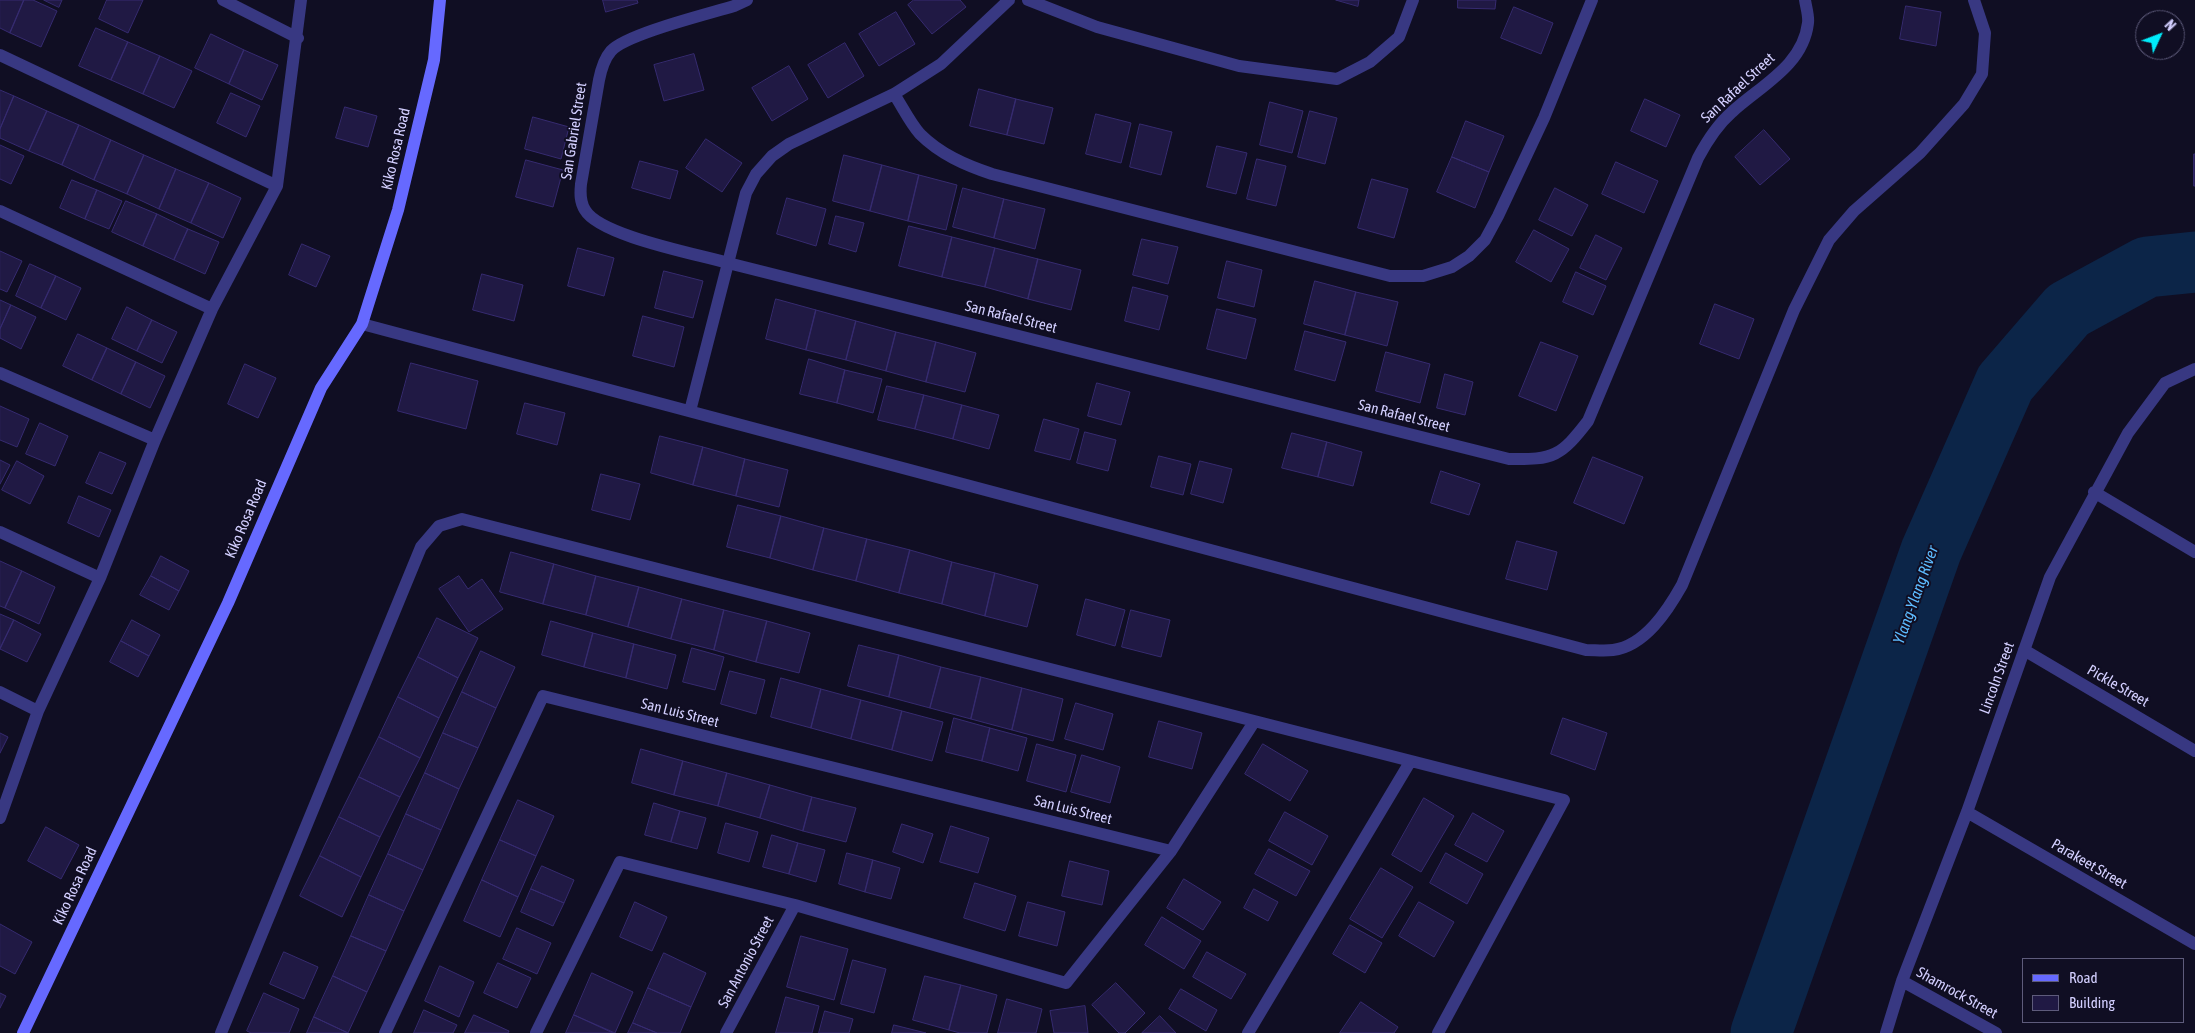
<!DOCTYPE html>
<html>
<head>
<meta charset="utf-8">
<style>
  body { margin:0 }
  #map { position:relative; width:2195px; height:1033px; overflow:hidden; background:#100e23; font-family:"Asap Condensed",sans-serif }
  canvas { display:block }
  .legend { position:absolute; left:2022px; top:958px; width:162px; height:65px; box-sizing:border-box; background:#100e23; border:1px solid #5e5b7b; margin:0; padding:6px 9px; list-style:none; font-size:15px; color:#d3cfff }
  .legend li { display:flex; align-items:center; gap:10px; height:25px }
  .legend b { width:25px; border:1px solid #5e5b7b }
  .north { position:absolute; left:2135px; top:10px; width:50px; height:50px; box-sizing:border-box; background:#100e23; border:1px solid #5e5b7b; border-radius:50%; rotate:47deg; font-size:14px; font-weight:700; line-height:20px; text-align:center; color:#d3cfff }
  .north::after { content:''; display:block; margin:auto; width:18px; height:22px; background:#00ebfa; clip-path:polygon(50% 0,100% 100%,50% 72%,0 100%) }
</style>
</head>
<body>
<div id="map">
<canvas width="2195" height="1033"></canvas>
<ul class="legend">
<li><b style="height:6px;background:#6669ff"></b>Road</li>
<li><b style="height:14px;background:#201944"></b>Building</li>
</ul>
<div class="north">N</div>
</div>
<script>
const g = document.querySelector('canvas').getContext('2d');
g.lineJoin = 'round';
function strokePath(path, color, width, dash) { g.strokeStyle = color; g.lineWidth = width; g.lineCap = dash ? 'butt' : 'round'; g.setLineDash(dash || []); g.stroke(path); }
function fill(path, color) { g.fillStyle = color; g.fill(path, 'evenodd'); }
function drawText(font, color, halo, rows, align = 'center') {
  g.font = font + ' "Asap Condensed",sans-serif'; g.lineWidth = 4; g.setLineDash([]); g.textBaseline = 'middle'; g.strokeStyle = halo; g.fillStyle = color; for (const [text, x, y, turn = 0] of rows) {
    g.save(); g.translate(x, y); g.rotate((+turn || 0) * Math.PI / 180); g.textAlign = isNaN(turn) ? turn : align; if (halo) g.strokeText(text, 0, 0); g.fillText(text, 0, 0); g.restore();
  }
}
strokePath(new Path2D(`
  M1761,1033l170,-482 74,-168 63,-73 79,-43 48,-5`), '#0c2548', 61);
const building = new Path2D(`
  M0,0h24l-14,33 -10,-5z
  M24,0h9l24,11 -16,36 -31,-14z
  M44,0h18l-3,7z
  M107,0h36l-15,33 -29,-14z
  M603,0h34l1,3 -32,9z
  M914,0h46l6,7 -34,27 -24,-29z
  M1336,0h23l-1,6z
  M1458,0h38l-1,9 -37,-1z
  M1906,6l35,6 -5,34 -36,-7z
  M1514,7l39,16 -12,31 -40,-16z
  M896,12l19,32 -36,22 -20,-32z
  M96,28l32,14 -17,38 -32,-14z
  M211,34l33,16 -15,34 -34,-16z
  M128,42l32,14 -17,38 -32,-14z
  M845,43l19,33 -36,22 -20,-33z
  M244,50l34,15 -16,35 -33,-16z
  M694,54l10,36 -40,11 -10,-36z
  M160,56l32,15 -18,37 -31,-14z
  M789,66l19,33 -36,22 -20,-33z
  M979,89l37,10 -9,36 -37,-9z
  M0,90l14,6 -14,33z
  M231,93l29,13 -14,31 -29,-14z
  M14,96l33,15 -18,40 -29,-13v-9z
  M1016,99l37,9 -9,36 -37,-9z
  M1645,99l35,16 -14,32 -35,-16z
  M1270,102l33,9 -11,42 -32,-8z
  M345,107l32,9 -9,31 -32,-9z
  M47,111l32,14 -17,40 -33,-14z
  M1310,111l27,7 -12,46 -27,-7z
  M1096,114l35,9 -10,40 -35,-9z
  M533,117l36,10 -8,32 -36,-10z
  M1466,121l38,15 -15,36 -37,-15z
  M1140,124l32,8 -11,43 -31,-8z
  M79,125l32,15 -17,40 -32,-15z
  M1764,130l26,29 -30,26 -25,-28z
  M706,139l36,24 -20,29 -36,-24z
  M111,140l33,15 -17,39 -33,-14z
  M0,145l24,11 -13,28 -11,-5z
  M1217,146l30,7 -11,41 -29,-7z
  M2194,154h1v32h-1z
  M144,155l32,14 -17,40 -32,-15z
  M844,155l38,10 -12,46 -37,-10z
  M1452,157l37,15 -14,36 -38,-16z
  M1257,159l29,7 -10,40 -29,-7z
  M526,160l37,10 -10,37 -37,-10z
  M640,161l38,10 -8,28 -38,-11z
  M1616,162l42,19 -14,32 -42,-19z
  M882,165l37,10 -11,46 -38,-10z
  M176,169l33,14 -18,40 -32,-14z
  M919,175l38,10 -11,45 -38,-9z
  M1372,179l36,10 -14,49 -36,-10z
  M72,180l25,10 -12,29 -25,-11z
  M209,183l32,15 -18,40 -32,-15z
  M963,188l41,11 -10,39 -41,-11z
  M1555,188l33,17 -16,31 -33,-16z
  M97,190l25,11 -13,28 -24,-10z
  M787,198l39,11 -10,37 -39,-12z
  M1004,199l41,10 -10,40 -41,-11z
  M126,201l31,13 -14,32 -31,-14z
  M157,214l31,15 -14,31 -31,-14z
  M836,216l28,7 -8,29 -27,-8z
  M909,226l43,11 -10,40 -43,-11z
  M188,229l31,13 -14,32 -31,-14z
  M1534,230l35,19 -18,33 -35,-20z
  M1596,235l26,13 -16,32 -26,-12z
  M952,237l43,11 -10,39 -43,-10z
  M1142,239l36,8 -10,37 -35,-9z
  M302,244l28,12 -14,31 -27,-12z
  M578,248l36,10 -10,38 -36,-10z
  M995,248l43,11 -10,40 -43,-12z
  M0,251l22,10 -15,31 -7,-3z
  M1038,259l43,11 -10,40 -43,-11z
  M1227,261l35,9 -8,37 -36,-9z
  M30,264l26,12 -15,32 -25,-12z
  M664,271l39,10 -10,37 -38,-10z
  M1576,272l30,14 -13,29 -30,-13z
  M482,274l41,11 -9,36 -41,-11z
  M56,276l25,12 -15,32 -25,-12z
  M1315,281l41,11 -11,43 -41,-11z
  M1133,287l35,9 -9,34 -34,-9z
  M1356,292l42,10 -11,44 -42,-11z
  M776,299l40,11 -10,40 -40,-11z
  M0,300l11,5 -11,24z
  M1715,304l39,15 -15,40 -39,-15z
  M11,305l25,12 -15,32 -21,-11v-9z
  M127,307l25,13 -15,31 -25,-12z
  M1217,309l39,10 -10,40 -39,-10z
  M816,310l40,11 -10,39 -40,-10z
  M643,316l41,11 -10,40 -41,-11z
  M152,320l25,12 -15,31 -25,-12z
  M856,321l40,11 -10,39 -40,-11z
  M1305,331l41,11 -11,39 -40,-11z
  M896,332l40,10 -10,40 -40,-11z
  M78,334l29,14 -15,32 -29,-14z
  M936,342l40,11 -11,39 -39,-10z
  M1541,342l37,14 -22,55 -37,-15z
  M107,348l29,14 -15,32 -29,-14z
  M1386,352l44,12 -10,39 -44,-12z
  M809,359l36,11 -8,33 -37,-9z
  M136,362l29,14 -15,32 -29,-14z
  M411,363l67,18 -12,48 -68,-18z
  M245,364l31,14 -18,40 -30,-14z
  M845,370l37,9 -9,34 -36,-10z
  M1445,374l28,8 -8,33 -28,-7z
  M1097,383l33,9 -9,33 -33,-9z
  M887,386l37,9 -9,34 -37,-9z
  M924,395l38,10 -9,34 -38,-10z
  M525,403l40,10 -8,32 -40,-11z
  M962,405l37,10 -10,34 -36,-10z
  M0,406l29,13 -12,28 -17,-7z
  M1044,419l35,10 -9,31 -35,-9z
  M40,423l28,13 -13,30 -29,-12z
  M1085,432l31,8 -8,31 -31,-8z
  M1292,433l35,9 -9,35 -36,-9z
  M660,436l43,11 -10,38 -42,-12z
  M1327,442l35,10 -9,34 -35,-9z
  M703,447l42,12 -9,37 -43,-11z
  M100,452l26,11 -14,31 -26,-11z
  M1159,456l32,8 -8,31 -32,-8z
  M1593,457l50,20 -19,47 -50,-21z
  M745,459l43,11 -9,37 -43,-11z
  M0,460l10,5 -10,19z
  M17,461l27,15 -14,28 -28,-14z
  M1200,461l32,8 -9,34 -32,-9z
  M1441,471l39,13 -11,31 -38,-12z
  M601,474l39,10 -10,36 -38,-10z
  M79,496l32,14 -12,27 -31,-14z
  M738,505l43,11 -11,42 -43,-11z
  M781,516l43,12 -11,42 -43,-12z
  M824,528l43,11 -11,42 -43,-11z
  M867,539l43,11 -11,43 -43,-12z
  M1517,541l40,11 -10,38 -41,-11z
  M910,550l42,12 -10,42 -43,-11z
  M511,552l43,12 -11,40 -43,-12z
  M161,556l28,15 -10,20 -28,-15z
  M0,561l22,10 -17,37 -5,-2z
  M952,562l43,11 -10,43 -43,-12z
  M554,564l42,12 -10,39 -43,-11z
  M22,571l33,16 -16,37 -34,-16z
  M995,573l43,12 -11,42 -42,-11z
  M151,576l28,15 -10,19 -29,-15z
  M459,576l9,13 14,-10 21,30 -34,23 -30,-43z
  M596,576l43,11 -11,40 -42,-12z
  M639,587l43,12 -11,40 -43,-12z
  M682,599l42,11 -10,40 -43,-11z
  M1086,599l39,11 -10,36 -38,-11z
  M724,610l43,11 -11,41 -42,-12z
  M1131,610l39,10 -9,37 -39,-10z
  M0,614l14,6 -14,29z
  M437,618l41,20 -20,40 -40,-21z
  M14,620l27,14 -14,28 -27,-13z
  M132,620l28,15 -11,21 -28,-15z
  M551,621l42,12 -9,34 -42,-12z
  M767,621l43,12 -11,40 -43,-11z
  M593,633l41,11 -8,34 -42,-11z
  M121,641l28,15 -11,21 -28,-15z
  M634,644l42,11 -9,34 -41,-11z
  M859,645l40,10 -10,42 -41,-11z
  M692,648l32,9 -9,33 -32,-8z
  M481,651l34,16 -19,41 -34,-16z
  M899,655l42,12 -11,41 -41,-11z
  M418,657l40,21 -19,40 -41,-21z
  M941,667l40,10 -10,42 -41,-11z
  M730,671l35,9 -9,34 -35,-10z
  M981,677l41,11 -10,42 -41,-11z
  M781,678l40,11 -10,39 -40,-11z
  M1022,688l41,11 -10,42 -41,-11z
  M821,689l40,11 -10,39 -40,-11z
  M462,692l34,16 -18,40 -35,-15z
  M398,697l41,21 -19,40 -41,-21z
  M861,700l41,11 -10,39 -41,-11z
  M1076,703l37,11 -10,36 -38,-11z
  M902,711l41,11 -11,39 -40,-11z
  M954,718l36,10 -8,33 -36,-9z
  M1563,718l44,15 -12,37 -44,-16z
  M1159,721l43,12 -10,36 -43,-12z
  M990,728l37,10 -9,33 -36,-10z
  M0,733l8,4 -8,16z
  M443,733l35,15 -19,41 -34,-16z
  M379,737l41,21 -20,39 -41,-20z
  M1037,744l39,11 -10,37 -39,-11z
  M1263,744l45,27 -18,30 -45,-27z
  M641,749l42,12 -9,34 -42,-12z
  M1082,755l38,12 -10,36 -39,-11z
  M683,761l44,12 -9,33 -44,-11z
  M425,773l34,16 -18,41 -35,-16z
  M727,773l43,12 -10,33 -42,-12z
  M359,777l41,20 -20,40 -41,-20z
  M770,785l42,12 -9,34 -43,-13z
  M812,797l44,11 -10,34 -43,-11z
  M1424,798l30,18 -33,56 -29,-17z
  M518,800l36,16 -18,40 -36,-16z
  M654,803l26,8 -9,31 -26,-7z
  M680,811l26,7 -9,31 -26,-7z
  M1285,812l43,24 -16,29 -43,-24z
  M1473,813l31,18 -17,31 -32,-17z
  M406,814l35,16 -18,40 -35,-16z
  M339,817l41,20 -19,40 -41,-21z
  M726,823l32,9 -9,30 -31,-9z
  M902,824l31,10 -10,29 -30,-11z
  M951,826l38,12 -11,35 -38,-11z
  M46,827l33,18 -18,34 -33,-18z
  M772,835l26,8 -9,31 -26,-7z
  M500,840l36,16 -18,41 -36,-17z
  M798,843l27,7 -9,32 -27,-8z
  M1269,849l41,22 -14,25 -41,-22z
  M847,853l26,7 -8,32 -26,-8z
  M1446,853l37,21 -16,30 -37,-21z
  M388,854l35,16 -19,41 -35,-16z
  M320,856l41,21 -19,40 -42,-21z
  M873,860l27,8 -9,31 -26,-7z
  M1070,861l39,10 -7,34 -40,-9z
  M542,866l32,14 -10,23 -33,-14z
  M1381,868l32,19 -31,51 -32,-19z
  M1184,879l37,23 -18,28 -36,-22z
  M482,880l36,17 -18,40 -36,-16z
  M975,883l41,13 -11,35 -41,-13z
  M531,889l33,14 -11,23 -32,-14z
  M1254,889l24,13 -10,19 -24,-13z
  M369,895l35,16 -18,40 -35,-15z
  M635,902l32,15 -15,34 -32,-14z
  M1028,902l37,10 -8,34 -38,-10z
  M1419,902l35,20 -20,35 -35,-21z
  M1162,917l39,24 -17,28 -39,-24z
  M0,924l32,18 -17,32 -15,-8z
  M1350,925l32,18 -17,30 -32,-19z
  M517,928l34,15 -14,31 -34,-15z
  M351,936l35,15 -19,41 -34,-16z
  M801,936l47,13 -14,51 -47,-13z
  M284,952l34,15 -14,32 -34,-15z
  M1207,952l39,22 -15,25 -38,-22z
  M664,953l42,20 -15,34 -43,-19z
  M853,960l33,9 -12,44 -33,-9z
  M498,963l33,15 -14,30 -33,-15z
  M440,966l34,16 -15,35 -34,-16z
  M592,973l41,19 -18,41 -41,-18z
  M333,976l34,16 -19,41 -34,-16z
  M925,976l36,9 -12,45 -36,-10z
  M1116,983l29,30 -20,20h-6l-27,-28z
  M961,985l36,10 -10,38h-27l-11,-3z
  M648,988l43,19 -11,26h-23l-24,-10z
  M1181,989l36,21 -11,21 -37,-22z
  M0,993l6,3 -6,12z
  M264,993l35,16 -10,24h-38l-4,-2z
  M786,997l33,9 -7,27h-36z
  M1007,999l35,10 -6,24h-38z
  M1361,1002l37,25 -4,6h-54z
  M1085,1006l3,27h-34l-4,-22z
  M424,1010l33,15 -4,8h-39z
  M825,1011l28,8 -4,14h-30z
  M474,1015l35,16 -1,2h-43z
  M574,1015l39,18h-47z
  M1160,1016l16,17h-34z
  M314,1017l34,16h-41z
  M633,1023l24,10h-29z
  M894,1025l32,8h-34z`);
fill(building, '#201944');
strokePath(building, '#362b70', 1);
strokePath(new Path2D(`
  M223,0l75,38
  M747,0l-13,6c-26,8 -108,28 -123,45 -7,8 -10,19 -12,29l-18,104c-1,10 -1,18 4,26 15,26 112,44 143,53l781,196c45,1 52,-3 79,-38l110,-263c9,-17 19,-33 34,-46 28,-26 71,-46 76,-89 1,-7 -2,-16 -3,-23
  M1028,0l69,27 142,39 98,13 33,-17 29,-25 14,-37
  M0,55l277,131
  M894,94c8,12 16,29 26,40 20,20 45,31 72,40l398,102h33l29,-9 17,-11 16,-16 13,-24 46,-98 48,-118
  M0,211l212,98
  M362,324l1224,326c9,0 18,1 27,0 32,-4 55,-40 69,-65l112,-275 35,-70 25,-29 66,-58 44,-49 18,-30 3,-41 -11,-33
  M0,373l155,67
  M690,411l56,-218 10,-19 16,-18 17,-12 105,-50 47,-30 68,-64
  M2094,492l101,60
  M0,532l100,46
  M2024,650l171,101
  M0,692l38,19
  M1967,812l228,132
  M0,818l38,-107 62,-133 55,-138 57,-131 65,-123 24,-186
  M1902,981l94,52
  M221,1033l200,-486 18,-21 23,-7 1102,281 -126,233
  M385,1033l158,-337 628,155
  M536,1033l84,-171 175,43 271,78 105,-132 83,-129
  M726,1033l69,-128
  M1248,1033l162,-271
  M1886,1033l16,-52 65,-169 83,-235 78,-144 37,-50 30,-14`), '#383882', 12);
strokePath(new Path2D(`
  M23,1033l205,-430 93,-215 41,-64 36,-114 36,-150 6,-60`), '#6669ff', 12);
drawText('15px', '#d3cfff', '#100e23', [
  ["San Rafael Street",1738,88,-43],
  ["San Gabriel Street",574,131,-81],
  ["Kiko Rosa Road",396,149,-77],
  ["San Rafael Street",1011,317,14],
  ["San Rafael Street",1404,416,14],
  ["Kiko Rosa Road",246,519,-67],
  ["Lincoln Street",1997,678,-70],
  ["Pickle Street",2118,686,30],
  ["San Luis Street",680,713,14],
  ["San Luis Street",1073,810,14],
  ["Parakeet Street",2089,864,30],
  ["Kiko Rosa Road",75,886,-65],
  ["San Antonio Street",746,962,-62],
  ["Shamrock Street",1957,993,29]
]);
drawText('italic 16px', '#5dbbff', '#100e23', [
  ["Ylang-Ylang River",1916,595,-70]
]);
</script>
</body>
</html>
